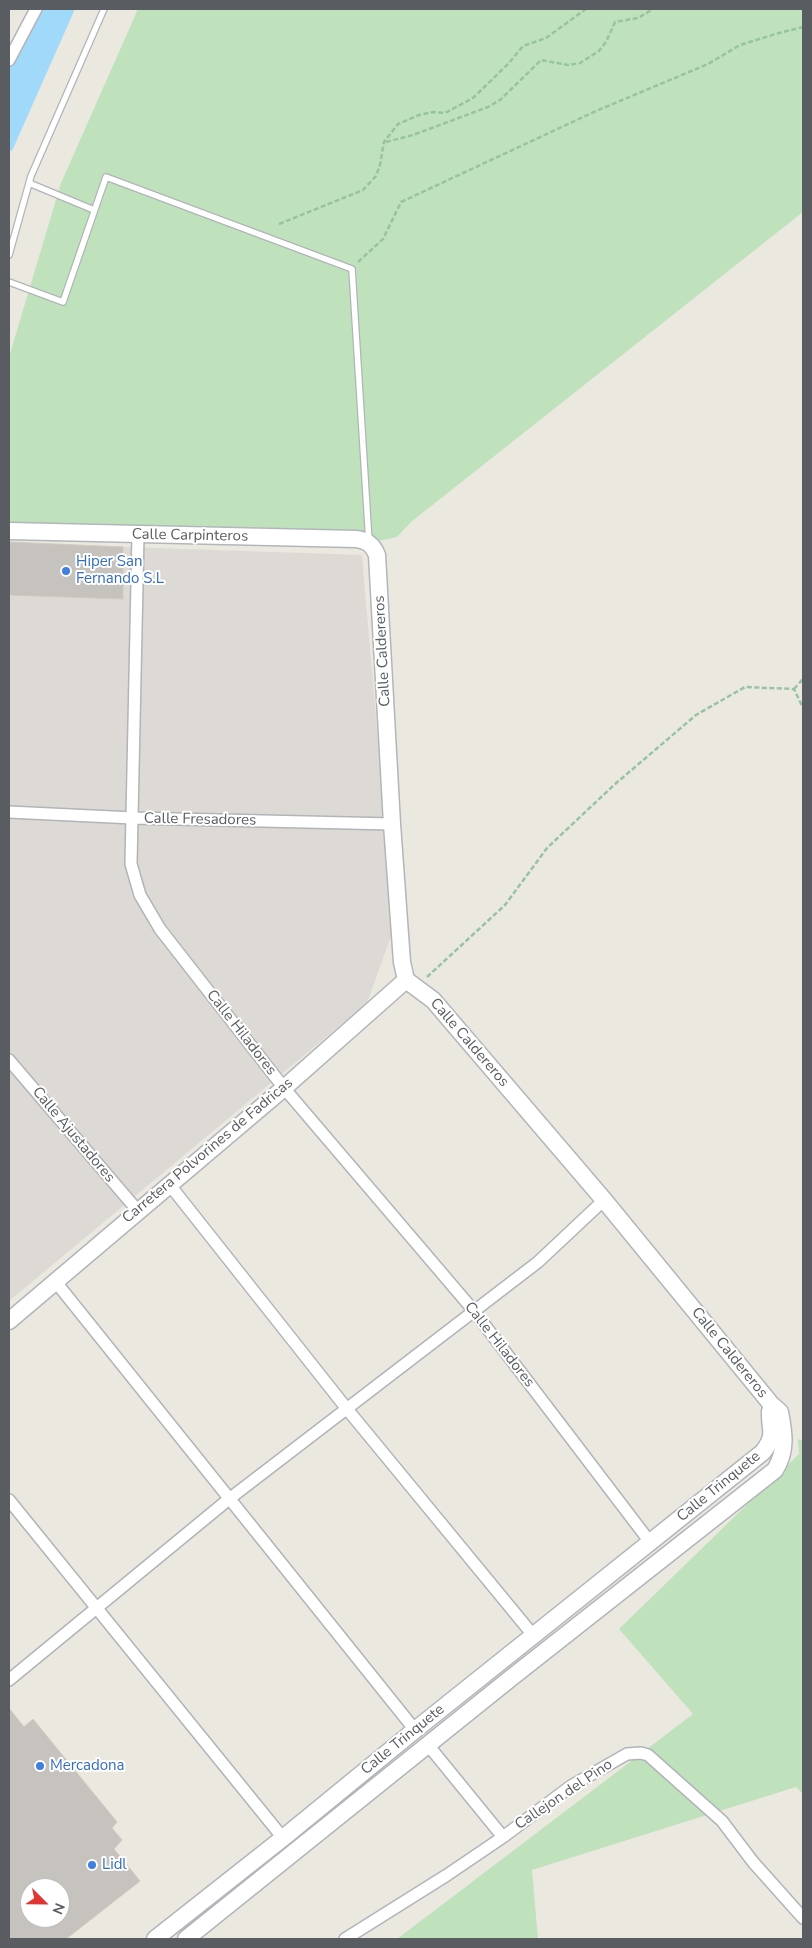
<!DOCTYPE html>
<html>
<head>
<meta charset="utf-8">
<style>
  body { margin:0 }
  #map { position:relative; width:812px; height:1948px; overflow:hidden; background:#ebe8e0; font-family:"Nunito Sans",sans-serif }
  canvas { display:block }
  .frame { position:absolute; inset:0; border:10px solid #595d61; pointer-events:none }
  .north { position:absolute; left:20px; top:1878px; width:50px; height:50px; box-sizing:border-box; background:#fff; border:1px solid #bdbec0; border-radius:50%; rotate:113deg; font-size:14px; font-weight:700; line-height:20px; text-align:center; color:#595d61 }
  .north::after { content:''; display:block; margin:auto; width:18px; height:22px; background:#e03532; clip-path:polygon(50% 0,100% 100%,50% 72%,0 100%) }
</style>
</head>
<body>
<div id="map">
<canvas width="812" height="1948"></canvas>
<div class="frame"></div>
<div class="north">N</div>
</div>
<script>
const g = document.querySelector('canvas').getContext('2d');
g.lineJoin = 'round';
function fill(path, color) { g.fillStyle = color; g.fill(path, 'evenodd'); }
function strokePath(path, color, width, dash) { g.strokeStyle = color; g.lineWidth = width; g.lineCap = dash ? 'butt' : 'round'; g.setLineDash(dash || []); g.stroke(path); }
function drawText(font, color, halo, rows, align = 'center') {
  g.font = font + ' "Nunito Sans",sans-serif'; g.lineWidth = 4; g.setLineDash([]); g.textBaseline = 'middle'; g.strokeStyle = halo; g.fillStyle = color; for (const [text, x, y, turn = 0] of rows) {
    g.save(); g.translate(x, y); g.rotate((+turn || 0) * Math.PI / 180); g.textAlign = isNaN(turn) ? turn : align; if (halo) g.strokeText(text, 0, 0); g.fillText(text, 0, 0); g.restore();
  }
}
fill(new Path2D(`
  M9,543l353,12 32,373 -27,75 -358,298z`), '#dddad5');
fill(new Path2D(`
  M138,9h665v203l-392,310 -14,15 -28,6 -360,-11v-175l52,-174z
  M798,1439l5,2v353l-7,-7 -264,83 6,69h-141l296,-225 -74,-85 180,-175z`), '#bfe2bd');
fill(new Path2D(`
  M40,9h35l-63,142 -3,-1v-81z`), '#a1d9fb');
const building = new Path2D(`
  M9,542l114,5v52l-114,-4z
  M9,1708l15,19 9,-8 84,103 -5,6 10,12 -8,9 26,32 -74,58h-57zM30,1888h30v30h-30z`);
fill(building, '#c6c3be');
strokePath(building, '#d0cabf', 1);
const lane = new Path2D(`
  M29,183l65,27
  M9,255l22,-79 73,-167
  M9,282l54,20 43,-125 246,92 17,273`);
const street = new Path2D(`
  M9,60l27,-51
  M138,535l-7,329 9,31 20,34 124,159 190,223 176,231
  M9,812l124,6 259,6
  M9,1060l129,151
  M169,1184l178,225 186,226
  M55,1281l360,449
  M9,1500l274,338
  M9,1680l220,-181 309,-237 66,-62
  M428,1745l75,92
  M345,1939l102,-64 56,-38 68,-51 56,-32 14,-1 7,2 74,66 31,41 50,56`);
const secondary = new Path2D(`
  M9,531l347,8c11,1 17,6 21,16l15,269 10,138 4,18 27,20 171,200 167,204 9,8c4,21 7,39 -5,58l-264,208 -325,261
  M9,1321l275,-233 122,-108
  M155,1939l128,-101 132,-108 348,-278c14,-19 6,-21 7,-41`);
strokePath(lane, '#b1b4b8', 8);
strokePath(street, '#b1b4b8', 14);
strokePath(secondary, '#b2b6bb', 19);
strokePath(new Path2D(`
  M386,142l27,-7 75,-28 12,-7 41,-40 27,5 12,-2 19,-12 7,-9 9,-20 23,-4 15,-9
  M279,224l84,-34 13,-14 4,-11 4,-23 14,-18 21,-9 14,-3 12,1 28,-15 36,-35 14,-17 23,-8 40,-29
  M358,262l25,-23 18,-37 195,-91 112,-47 32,-19 39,-12 24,-6
  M794,689l9,-10
  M427,977l78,-72 42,-57 67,-63 82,-70 49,-28 49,2 9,19`), '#97c3a1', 2.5, [5, 2.5]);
strokePath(lane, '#fff', 5.5);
strokePath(street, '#fff', 11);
strokePath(secondary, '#fff', 16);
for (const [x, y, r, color] of [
  [66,571,5,"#3f7fe0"],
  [40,1766,5,"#3f7fe0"],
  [92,1865,5,"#3f7fe0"]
]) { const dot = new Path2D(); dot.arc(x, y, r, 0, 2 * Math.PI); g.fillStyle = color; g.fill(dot); strokePath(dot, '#fff', 2); }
drawText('15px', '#595d61', '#fff', [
  ["Calle Carpinteros",190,536,1],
  ["Calle Caldereros",383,651,-93],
  ["Calle Fresadores",200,820,1],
  ["Calle Hiladores",241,1033,52],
  ["Calle Caldereros",469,1043,49],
  ["Calle Ajustadores",73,1135,50],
  ["Carretera Polvorines de Fadricas",208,1151,-40],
  ["Calle Hiladores",499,1345,52],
  ["Calle Caldereros",729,1353,51],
  ["Calle Trinquete",719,1487,-39],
  ["Calle Trinquete",403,1740,-39],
  ["Callejon del Pino",564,1795,-34]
]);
drawText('15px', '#366cbe', '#fff', [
  ["Hiper San",76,562],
  ["Fernando S.L",76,579],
  ["Mercadona",50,1766],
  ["Lidl",102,1865]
], 'left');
</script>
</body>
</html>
